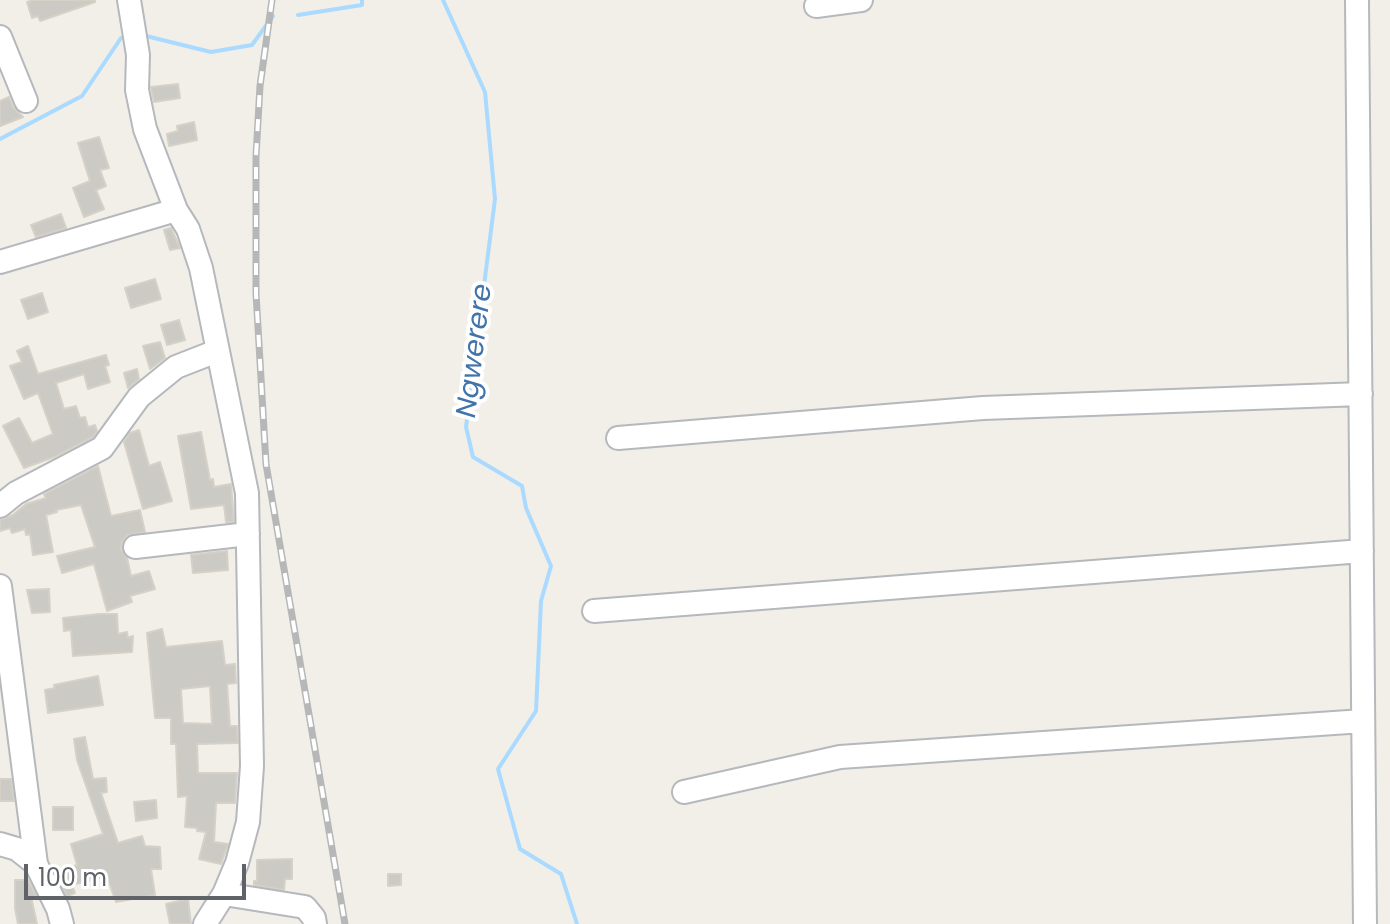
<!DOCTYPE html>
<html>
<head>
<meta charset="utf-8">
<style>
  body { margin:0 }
  #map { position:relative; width:1390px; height:924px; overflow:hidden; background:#f1efe8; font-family:Poppins,sans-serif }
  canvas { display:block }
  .scale { position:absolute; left:24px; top:864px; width:222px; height:36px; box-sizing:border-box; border:4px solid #5f6368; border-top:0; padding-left:10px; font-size:24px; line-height:28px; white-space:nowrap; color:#5f6368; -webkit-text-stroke:6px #fff; paint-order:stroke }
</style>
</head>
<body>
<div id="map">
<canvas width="1390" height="924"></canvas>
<div class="scale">100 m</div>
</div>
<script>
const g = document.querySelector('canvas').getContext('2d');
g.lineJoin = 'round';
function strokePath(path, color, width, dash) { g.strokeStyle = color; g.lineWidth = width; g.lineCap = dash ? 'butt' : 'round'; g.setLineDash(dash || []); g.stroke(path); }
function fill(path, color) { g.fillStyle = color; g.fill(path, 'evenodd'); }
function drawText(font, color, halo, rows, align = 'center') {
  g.font = font + ' Poppins,sans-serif'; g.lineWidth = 8; g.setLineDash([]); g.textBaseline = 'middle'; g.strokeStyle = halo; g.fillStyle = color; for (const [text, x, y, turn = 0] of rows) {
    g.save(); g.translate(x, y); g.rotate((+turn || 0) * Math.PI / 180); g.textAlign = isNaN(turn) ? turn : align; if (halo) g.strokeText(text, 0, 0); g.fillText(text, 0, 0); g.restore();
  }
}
strokePath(new Path2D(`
  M443,0l42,92 10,107 -29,228 7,30 49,29 4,22 25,58 -10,35 -5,110 -38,58 22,80 41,25 16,50
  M298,15l64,-10v-5
  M146,36l65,16 41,-7 21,-29
  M0,139l82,-43 39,-58`), '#aadaff', 4);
const building = new Path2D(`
  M34,0h61v2l-55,19 -2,-5 -6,2 -5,-16z
  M178,84l2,14 -26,4 -3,-15z
  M9,97l4,10 10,10 -23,9v-25z
  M194,122l3,18 -28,6 -2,-12 11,-3 -1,-5z
  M99,137l10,31 -9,2 6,16 -10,4 8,19 -20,8 -11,-29 17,-7 -12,-38z
  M61,214l5,14 -30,9 -5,-12z
  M171,228l9,20 -10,2 -6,-20z
  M155,279l6,20 -30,9 -6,-20z
  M42,293l6,19 -20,7 -7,-19z
  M179,320l6,20 -18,5 -6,-20z
  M160,342l5,16 -15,11 -7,-23z
  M28,346l10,28 68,-19 3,10 -4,1 5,16 -22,7 -4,-15 -28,9 8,26 12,-3 4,12 5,-1 3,10 7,-2 2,6 -4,6 -39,20 -30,11 -21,-42 16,-8 13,25 21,-9 -15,-41 -14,6 -14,-33 12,-4 -5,-11z
  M137,369l2,10 -11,9 -4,-15z
  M139,430l10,36 11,-4 12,39 -29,8 -19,-67 6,-9z
  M201,432l9,48 3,-1 1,8 17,-3 3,38h-8l-2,-17 -33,4 -13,-73z
  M98,466l13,50 29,-6 5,22 -18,3 -5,7 -1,7 6,9 4,18 18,-5 6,18 -25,7 2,6 -25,9 -13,-47 -32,9 -5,-17 38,-9 -14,-42 -25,5 1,2 -11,3 7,37 -20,3 -3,-21 -4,1 -1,-6 -13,4 -2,-5 -10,3v-11l13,-5 13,-11 20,-6 -2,-4z
  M227,551l1,19 -35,3 -2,-18z
  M49,589l1,23 -18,1 -5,-23z
  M99,614h18l1,20 9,-2 1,6 5,-2 -1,16 -59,4 -2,-26 -7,1 -1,-13z
  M162,629l4,18 56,-6 3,24 10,-1 1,19 -9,1 3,42h7l1,17 -41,1 1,29h39l-2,30h-19l-2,39 14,2 -7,20 -22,-5 7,-27 -9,-1v-3l-12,-1 2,-31 -9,1 -2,-53h-5v-26h-16l-8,-85zM210,686l2,38 -29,-1 -2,-34z
  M98,676l5,29 -55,8 -3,-23 10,-2 -1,-3z
  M85,737l8,42 13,-1 1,14 -6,1 17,50 24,-7 3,10 15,1 1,22h-10l4,26 -39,7 -9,-25h-4l-31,8 3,8 -8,3 -12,-24 22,-7 -6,-21 32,-10 -26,-74 -3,-21z
  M0,779h11l3,22h-14z
  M156,800l1,18 -21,3 -2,-19z
  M53,807h20v23h-20z
  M292,859v20h-7l-1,11 -30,-5v-4h3v-21z
  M388,874h13v11l-13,1z
  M15,880h13l9,17h-6l6,27h-19l-3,-16z
  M188,899l3,25h-21l-4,-20z`);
fill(building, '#cccac5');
strokePath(building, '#d6d1c6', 2);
const minor = new Path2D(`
  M129,0l9,55 -1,35 8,39 31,81 12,19 13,39 46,225 5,273 -4,56 -11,41 -13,31 -19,30
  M1357,0l8,924
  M816,6l45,-6
  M0,37l26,64
  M0,262l176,-52
  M618,438l365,-30 378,-14
  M0,506l16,-13 86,-45 37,-51 37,-30 41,-16
  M135,547l113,-13
  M0,586l36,278 22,45 4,15
  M594,611l768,-60
  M684,792l156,-35 523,-36
  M0,844l17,5 19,15
  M224,894l81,13 9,11 1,6`);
strokePath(minor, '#b5b8bc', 26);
strokePath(minor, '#fff', 22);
const rail = new Path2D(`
  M272,0l-12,86 -4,70v137l10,171 79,460`);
strokePath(rail, '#b6b7b8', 7);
strokePath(rail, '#fff', 4, [12]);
drawText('italic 28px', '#4174aa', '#fff', [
  ["Ngwerere",476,351,-83]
]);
</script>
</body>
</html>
